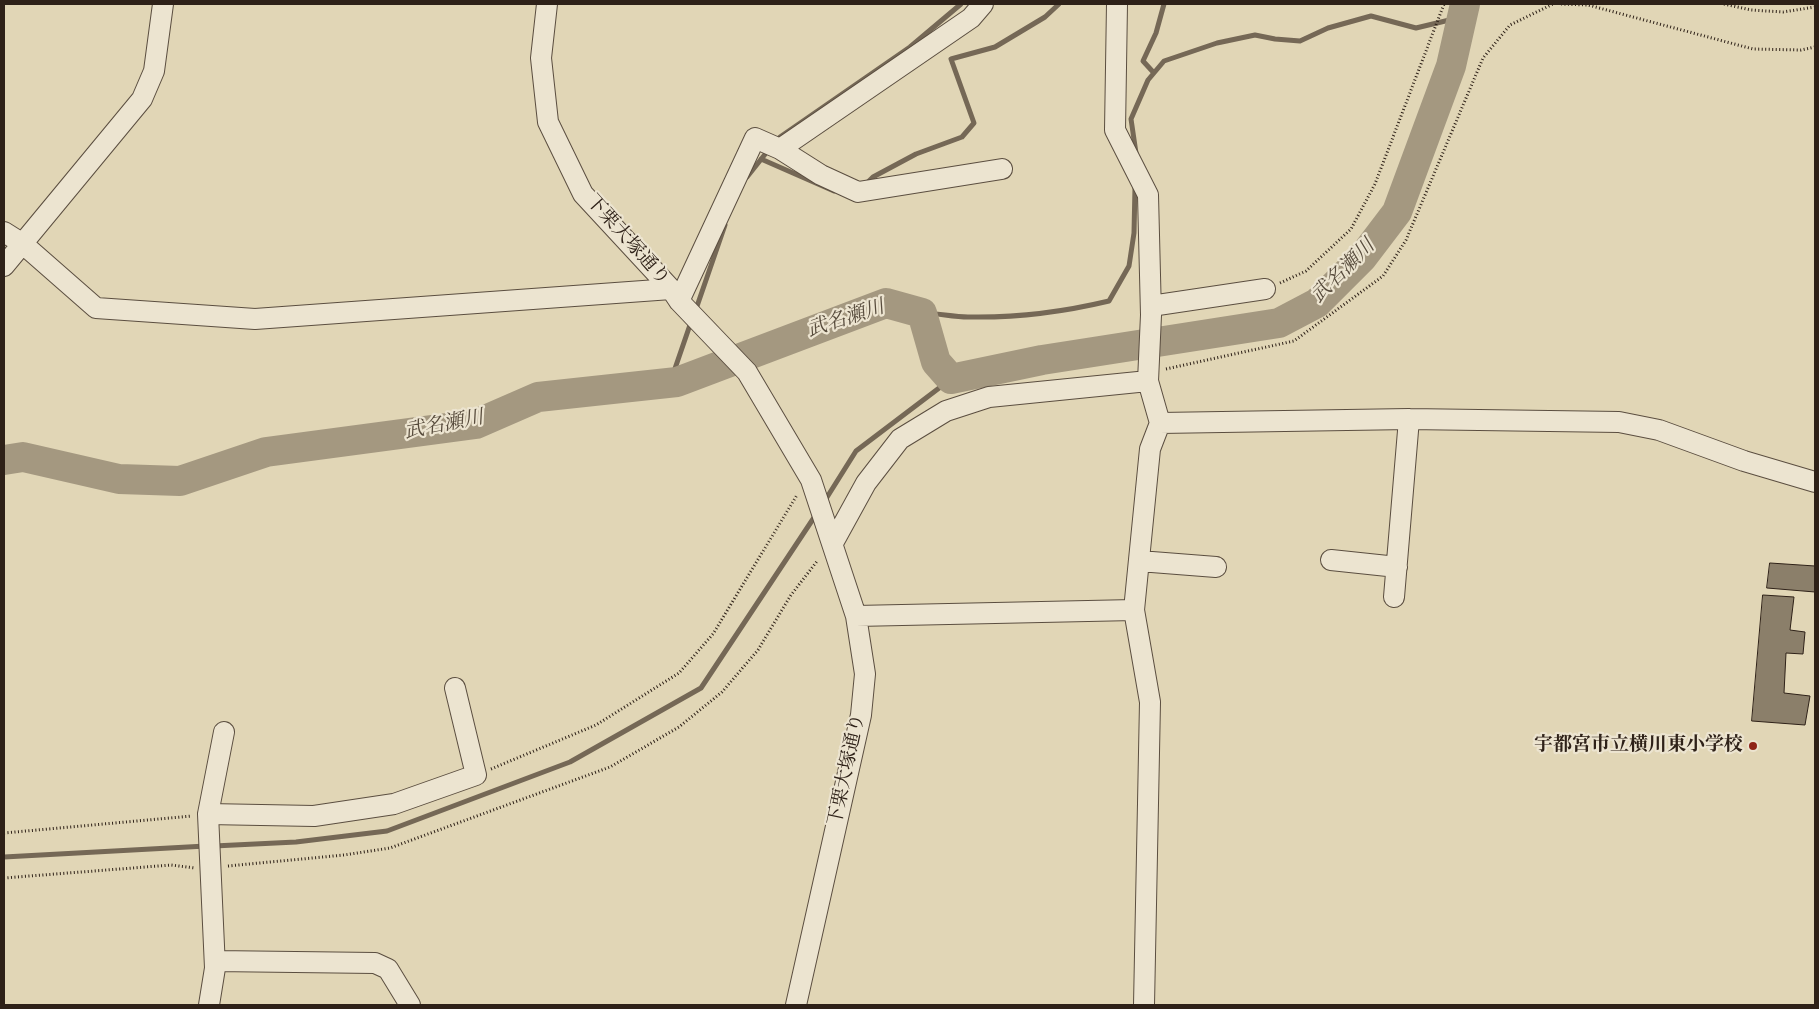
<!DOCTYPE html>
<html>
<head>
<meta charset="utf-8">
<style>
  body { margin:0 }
  #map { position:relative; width:1819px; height:1009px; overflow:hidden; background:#e1d6b6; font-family:"IM FELL English",serif }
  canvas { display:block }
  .frame { position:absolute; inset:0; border:5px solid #2e2118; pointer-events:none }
</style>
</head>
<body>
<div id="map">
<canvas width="1819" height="1009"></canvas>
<div class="frame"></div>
</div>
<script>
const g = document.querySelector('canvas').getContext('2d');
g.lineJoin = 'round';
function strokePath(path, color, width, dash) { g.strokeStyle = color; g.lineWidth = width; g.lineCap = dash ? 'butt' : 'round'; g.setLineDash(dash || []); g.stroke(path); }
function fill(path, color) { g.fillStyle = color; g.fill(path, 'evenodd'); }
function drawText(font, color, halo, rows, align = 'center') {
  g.font = font + ' "IM FELL English","Noto Serif JP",serif'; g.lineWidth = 4.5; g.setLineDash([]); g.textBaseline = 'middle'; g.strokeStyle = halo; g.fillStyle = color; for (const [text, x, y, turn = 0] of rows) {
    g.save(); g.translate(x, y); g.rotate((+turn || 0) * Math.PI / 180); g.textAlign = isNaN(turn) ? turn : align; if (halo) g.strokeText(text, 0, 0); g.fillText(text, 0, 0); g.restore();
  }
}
strokePath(new Path2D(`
  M1154,73l-11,-12 13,-28 8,-29
  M775,142l5,-5 130,-90 51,-43
  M1136,153l-5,-34 17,-39 16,-19 53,-18 38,-8 20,4 25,2 28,-13 43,-12 45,12 46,-11
  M761,159l73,32
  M747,177l23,-29
  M866,184l7,-7 43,-23 46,-17 12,-14 -23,-64 44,-12 50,-30 14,-13
  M695,312l30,-87
  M922,313c15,0 31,4 46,4 47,1 95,-5 141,-16l20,-35 5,-33 1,-46
  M670,383l21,-61
  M824,502l32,-51 95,-72
  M214,846l82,-4 91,-11 183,-69 131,-74 116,-175
  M4,857l202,-11`), '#756856', 5);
strokePath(new Path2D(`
  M4,460l19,-3 96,22 61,2 86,-29 210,-28 62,-27 139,-15 209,-79 36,10 14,49 15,17 91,-19 237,-37 38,-20 45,-45 35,-46 54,-146 14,-62`), '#a49880', 30);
const building = new Path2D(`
  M1770,563l45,3v26l-48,-4z
  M1763,595l31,2 -4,33 15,2 -2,22 -17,-1 -2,40 26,3 -5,29 -53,-4z`);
fill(building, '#8b7f6a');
strokePath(building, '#2e2118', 1);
const minor = new Path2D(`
  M547,4l-6,54 7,64 35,72 88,95 8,12 68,71 64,108 45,136 9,58 -4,41 -65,290
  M1117,4l-2,126 33,65 3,120 -3,66 12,42 249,-4 210,3 40,8 85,31 71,21
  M780,149l41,26 37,17 144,-23
  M4,232l19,12 73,64 159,11 416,-30
  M4,266l138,-167 12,-28 9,-67
  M679,301l76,-163 25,11 191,-131 12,-14
  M1151,306l114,-17
  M833,543l33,-60 34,-44 46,-28 43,-14 159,-16
  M1331,560l66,7
  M1139,561l77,6
  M1394,597l15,-178
  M856,616l278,-6
  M208,814l106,2 80,-12 82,-29 -21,-87
  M215,961l160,2 13,6 22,36
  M209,1005l6,-37 -7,-154 16,-82
  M1144,1005l6,-303 -16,-92 16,-161 10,-26`);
strokePath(minor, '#5b4e40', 22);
strokePath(new Path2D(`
  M1561,4l27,1 165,44 48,1 14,-3
  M1724,4l27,6 32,2 32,-5
  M1280,283l26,-12 45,-42 24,-45 69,-180
  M1166,369l128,-28 89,-65 23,-36 77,-182 27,-33 43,-21
  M491,769l105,-44 83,-52 34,-39 84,-139
  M4,833l188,-17
  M228,866l116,-11 46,-7 220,-81 69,-40 43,-35 36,-42 33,-55 27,-35
  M4,878l167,-13 24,3`), '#2e2118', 3, [1, 2.5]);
strokePath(minor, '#ece4d0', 20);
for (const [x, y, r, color] of [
  [1753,746,5,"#8f2418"]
]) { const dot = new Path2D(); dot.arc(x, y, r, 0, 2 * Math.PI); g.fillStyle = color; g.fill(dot); strokePath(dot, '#ece4d0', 2); }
drawText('19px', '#2e2118', '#ece4d0', [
  ["下栗大塚通り",627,241,48],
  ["下栗大塚通り",848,770,-78]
]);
drawText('bold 19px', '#2e2118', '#ece4d0', [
  ["宇都宮市立横川東小学校",1743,746]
], 'right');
drawText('italic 20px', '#574b3c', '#ece4d0', [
  ["武名瀬川",1344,272,-45],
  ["武名瀬川",846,320,-18],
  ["武名瀬川",444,426,-11]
]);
</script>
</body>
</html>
